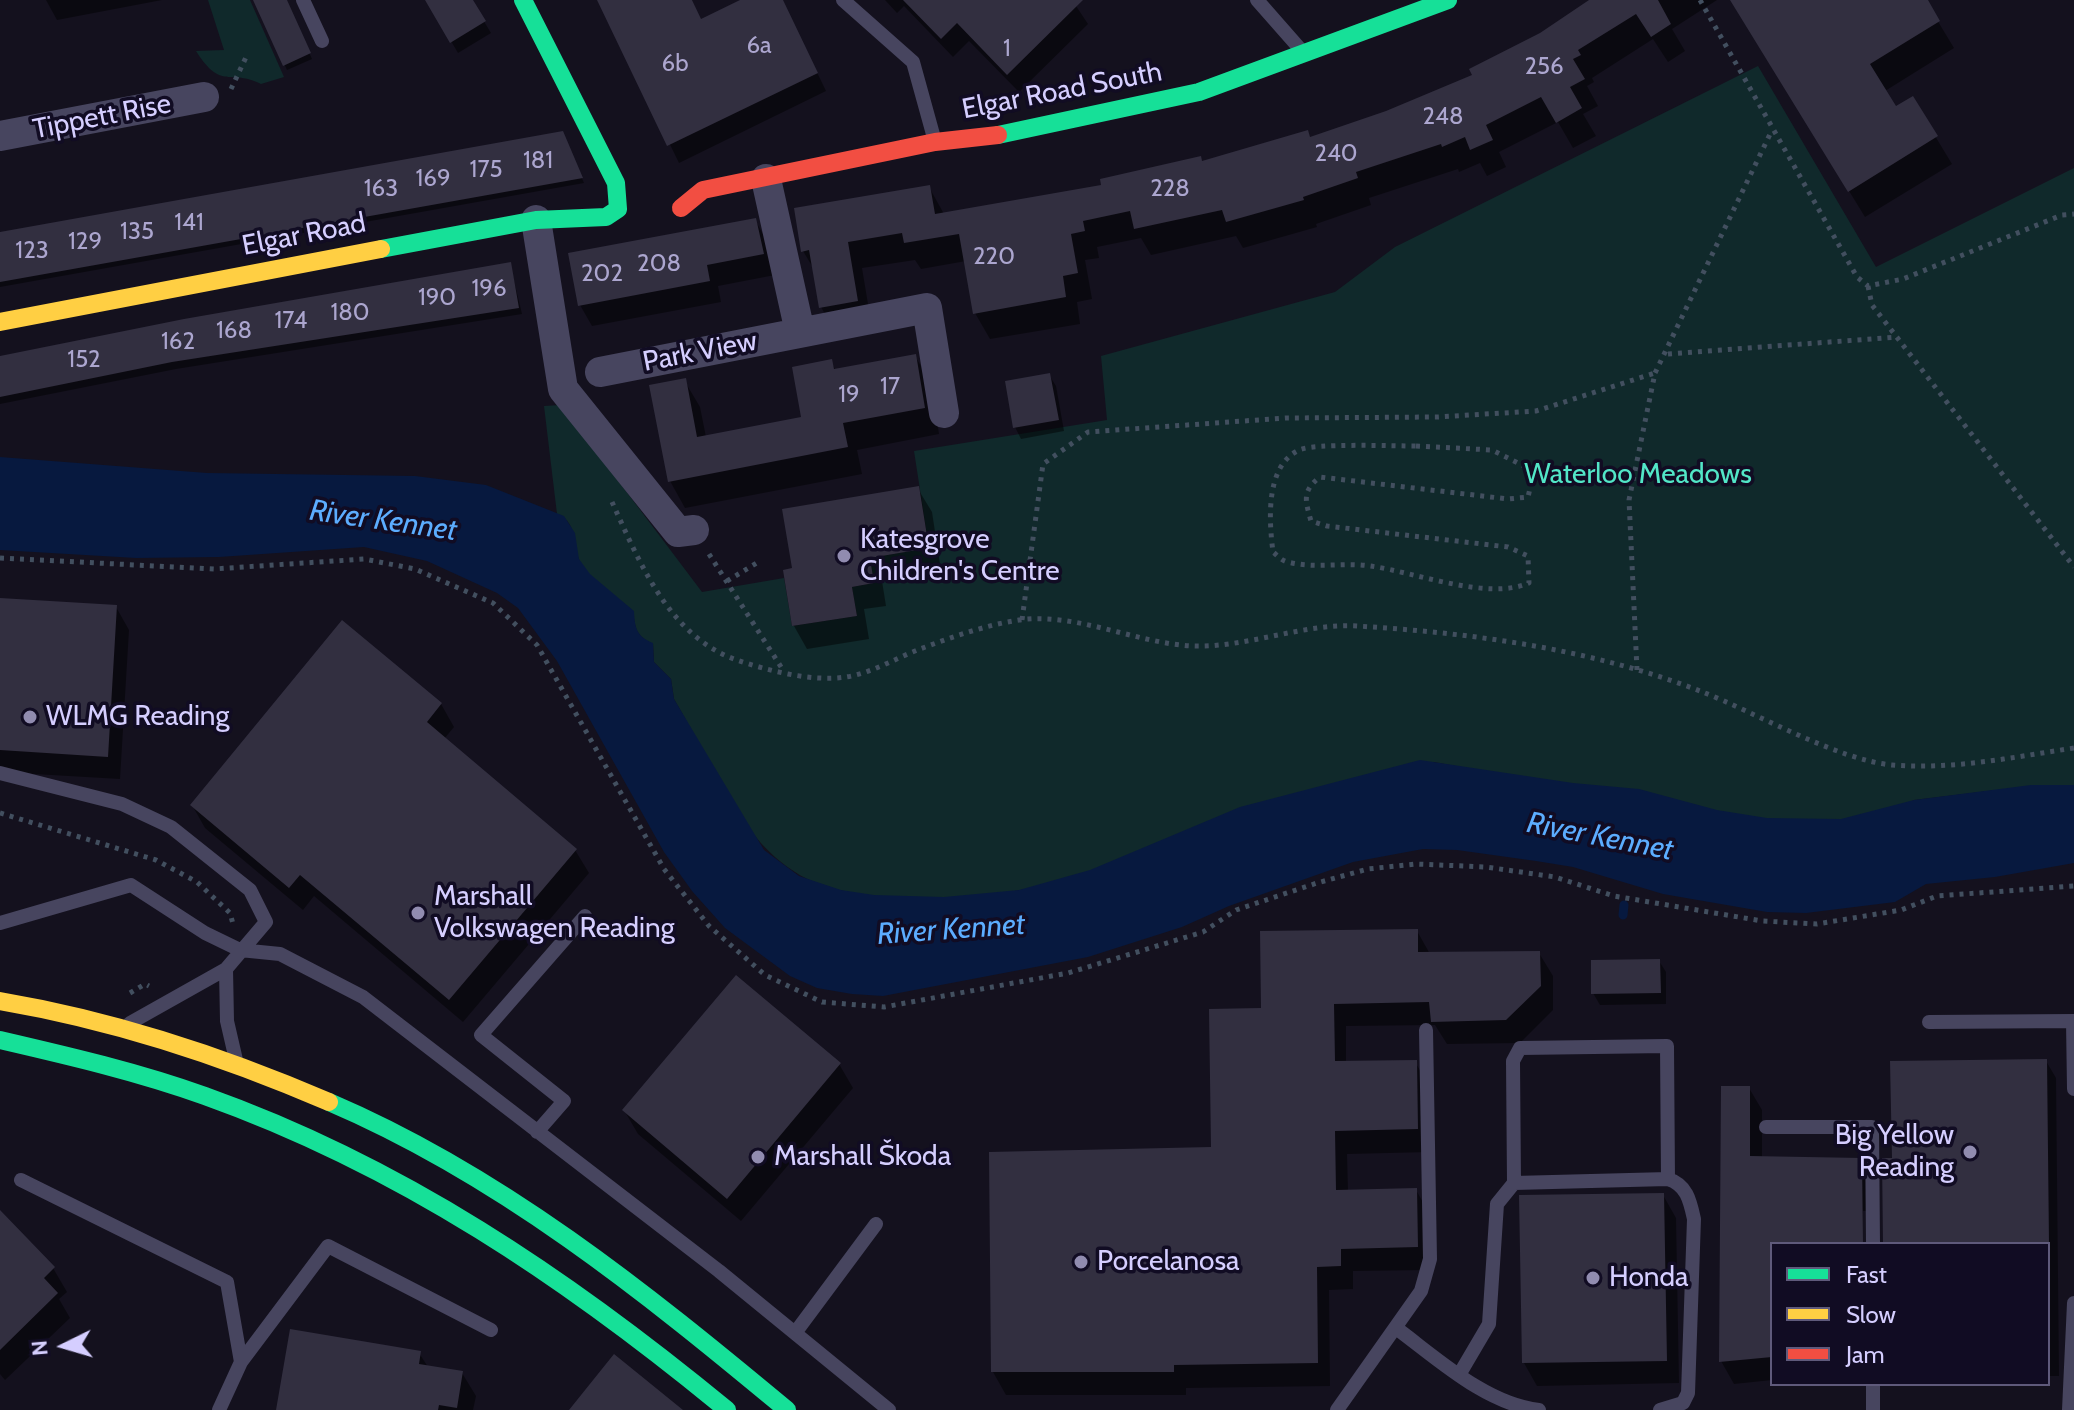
<!DOCTYPE html>
<html>
<head>
<meta charset="utf-8">
<style>
  body { margin:0 }
  #map { position:relative; width:2074px; height:1410px; overflow:hidden; background:#14111e; font-family:Cabin,sans-serif }
  canvas { display:block }
  .legend { position:absolute; left:1770px; top:1242px; width:280px; height:144px; box-sizing:border-box; background:#110c23; border:2px solid #5f5a7b; margin:0; padding:10px 14px; list-style:none; font-size:24px; color:#d5ceff }
  .legend li { display:flex; align-items:center; gap:16px; height:40px }
  .legend b { width:40px; border:2px solid #5f5a7b }
  .north { position:absolute; left:24px; top:1306px; width:80px; height:80px; -webkit-text-stroke:6px #110c23; paint-order:stroke; rotate:265deg; font-size:22px; font-weight:700; line-height:32px; text-align:center; color:#d5ceff }
  .north::after { content:''; display:block; margin:auto; width:28px; height:36px; background:#d5ceff; clip-path:polygon(50% 0,100% 100%,50% 72%,0 100%) }
</style>
</head>
<body>
<div id="map">
<canvas width="2074" height="1410"></canvas>
<ul class="legend">
<li><b style="height:10px;background:#16e098"></b>Fast</li>
<li><b style="height:10px;background:#ffcf43"></b>Slow</li>
<li><b style="height:10px;background:#f24e42"></b>Jam</li>
</ul>
<div class="north">N</div>
</div>
<script>
const g = document.querySelector('canvas').getContext('2d');
g.lineJoin = 'round';
function fill(path, color) { g.fillStyle = color; g.fill(path, 'evenodd'); }
function strokePath(path, color, width, dash) { g.strokeStyle = color; g.lineWidth = width; g.lineCap = dash ? 'butt' : 'round'; g.setLineDash(dash || []); g.stroke(path); }
function drawText(font, color, halo, rows, align = 'center') {
  g.font = font + ' Cabin,sans-serif'; g.lineWidth = 7; g.setLineDash([]); g.textBaseline = 'middle'; g.strokeStyle = halo; g.fillStyle = color; for (const [text, x, y, turn = 0] of rows) {
    g.save(); g.translate(x, y); g.rotate((+turn || 0) * Math.PI / 180); g.textAlign = isNaN(turn) ? turn : align; if (halo) g.strokeText(text, 0, 0); g.fillText(text, 0, 0); g.restore();
  }
}
fill(new Path2D(`
  M208,0h42l34,77 -23,7c-31,-16 -39,8 -65,-33l28,-1z
  M1758,66l118,201 198,-99v617l-43,1 -117,14 -71,39 -409,-77 -345,117 -124,20 -119,1 3,-8c-98,-15 -130,-117 -175,-193l-3,-20 -17,-17 -1,-18c-17,-8 -18,-16 -20,-33 -16,-15 -47,-32 -55,-54 -5,-17 -2,-36 -21,-43l-13,-108 17,-1 141,187 82,-14 8,48 65,-10 -5,-29 22,-4 -4,-25 59,-10 -15,-97 193,-31 -6,-64 234,-64 60,-45z`), '#10292b');
fill(new Path2D(`
  M0,457l207,16 208,3 71,9 78,31 11,17 4,26 11,15 44,37c1,17 2,25 19,32l1,19 17,17 3,20 90,151 35,26 42,14 33,5 70,2 75,-7 71,-20 150,-63 180,-47 153,23 66,6 78,21 50,8 74,1 73,-19 117,-15h43v78l-79,14 -69,7 -31,18 -89,11 -39,-1 -104,-18 -90,-27 -37,-6 -79,-11 -34,-1 -70,13 -124,44 -47,21 -94,30 -205,39 -31,-2 -35,-6 -27,-12 -65,-48 -33,-37 -28,-39 -107,-191 -39,-53 -21,-15 -70,-32 -63,-14 -145,10 -83,1 -136,-8z`), '#07193f');
fill(new Path2D(`
  M46,0h116l-105,20z
  M255,0h30l27,59 -25,11z
  M427,0h44l20,33 -33,20z
  M617,0h75l9,21 43,-21h38l44,91 -147,72 -76,-156z
  M885,0h187l16,24 -69,68 -50,-51 -16,16 -49,-51 -7,7z
  M1595,0h122l-45,29 13,22 -17,11 -15,-23 -61,39 2,4 -7,4 11,20 -15,8 13,22 -23,12 -15,-26 -59,30 7,15 -19,9 -7,-13 -21,9 -1,-3 -89,29 2,7 -55,19 1,3 -74,21 -7,-12 -85,19 -10,-17 -44,9 2,11 -14,2 7,39 -15,3 3,22 -90,15 -15,-26 -9,-52 -45,8 -6,-9 -53,8 10,60 -36,6 -15,-27 -6,-36 -12,-20 126,-64 15,27 160,-28 207,-47 76,-26 88,-37z
  M1732,0h193l29,48 -69,43 10,18 17,-11 40,66 -87,53z
  M562,133l22,50 -584,104v-53z
  M755,220l12,21 8,34 -57,11 3,16 -129,24 -12,-21z
  M510,264l12,50 -346,55 -176,35v-46z
  M915,356l16,27 8,51 -82,16 5,24 -177,34 -15,-27 14,-101 16,27 6,30 98,-19 27,-56 5,9z
  M1049,375l7,11 8,45 -43,8 -6,-12z
  M918,489l14,23 9,59 -59,10 4,25 -22,3 5,30 -62,10 -13,-23 -9,-55 10,-1z
  M0,600l116,7 13,23 -9,149 -120,-7z
  M441,704l13,23 -10,12 131,111 14,23 -126,149 -149,-126 -11,14 -98,-82 -13,-23z
  M1417,931l13,23 109,-1 14,23v34l-33,33 -73,1 -12,-19 -89,1v37l69,-1 14,23 1,67 -83,2 1,37 68,-1 13,23 1,57 -77,1v18l-24,1 1,96 -144,2v7h-180l-13,-23 220,-223 50,-139z
  M1659,961l7,11v32l-66,1 -7,-12z
  M2046,1061l10,17 3,298h-11v-132h-153l-1,-84z
  M839,1064l14,24 -112,133 -103,-87 -14,-24z
  M1749,1088l13,22v48l99,2 13,22v29h-11l-1,33h-90v136l-38,4 -13,-23z
  M1663,1195l13,23 3,165 -142,3 -13,-23z
  M0,1213l53,55 14,24 -8,7 11,19 -65,62 -5,-6z
  M419,1353l9,14 34,6 14,23 -3,14h-195z`), '#0007');
strokePath(new Path2D(`
  M1623,915l1,-10`), '#07193f', 9);
fill(new Path2D(`
  M253,0h34l24,53 -28,13z
  M425,0h48l13,21 -36,22z
  M597,0h95l9,19 39,-19h43l35,73 -151,73z
  M903,0h180l-76,75 -50,-52 -16,16z
  M1589,0h69l13,24 -20,13 -15,-23 -58,36 3,5 -8,4 12,20 -15,8 12,21 -26,15 -15,-26 -55,28 7,15 -23,10 -5,-13 -23,10 -1,-3 -85,28 2,6 -55,19 1,3 -78,22 -4,-12 -88,19 -4,-18 -47,10 2,10 -14,3 7,39 -15,3 3,21 -93,17 -14,-80 -55,9 -2,-10 -54,9 10,59 -39,7 -10,-58 -8,2 -7,-44 136,-23 5,29 166,-29 -1,-6 101,-23 1,5 106,-31 2,7 76,-26 86,-36 -3,-6 71,-36z
  M1730,0h198l12,21 -70,43 26,42 17,-10 25,40 -90,56z
  M563,131l20,47 -583,104v-50z
  M756,218l8,36 -57,11 3,16 -132,25 -10,-53z
  M511,262l8,46 -347,54 -172,35v-41l184,-37z
  M916,354l9,54 -82,15 5,24 -180,35 -19,-97 37,-7 11,59 104,-20 -9,-50 40,-8 2,10z
  M1050,373l9,47 -46,8 -8,-47z
  M919,486l10,62 -59,10 4,25 -22,4 5,29 -65,10 -9,-56 9,-2 -10,-59z
  M0,598l117,7 -9,152 -108,-7z
  M342,620l100,83 -15,19 150,127 -128,151 -149,-125 -11,13 -99,-83z
  M1418,929v23l122,-1 1,35 -35,34 -75,2 -2,-20 -95,2 1,57 82,-1 1,69 -83,2 1,59 81,-2 1,59 -77,2v17l-24,1 1,96 -144,2v7h-183l-2,-220 222,-5 -2,-138 52,-1 -1,-77z
  M1660,959l1,34 -70,1v-34z
  M736,975l105,88 -114,136 -105,-89z
  M2047,1059l2,185h-166l-1,-86h10l-2,-97z
  M1721,1086h29v70l112,2 1,86h-91v113l-53,5z
  M1664,1193l3,168 -145,2 -3,-168z
  M0,1210l55,57 -11,11 14,15 -58,57z
  M290,1329l131,22 -2,13 44,7 -6,37 -18,-3 -1,5h-162z
  M614,1354l69,56h-114z`), '#322f40');
strokePath(new Path2D(`
  M1700,0l157,277 11,9 35,-7 159,-64 12,-1
  M231,89l17,-36
  M1868,286l4,19 202,262
  M1668,354l229,-17
  M1416,446l76,4 34,17 6,13 -4,17 -20,2 -188,-22c-18,14 -15,23 -9,44l16,5 181,21 20,9 1,27c-42,18 -114,-11 -159,-17 -27,-4 -55,3 -82,-4 -6,-1 -10,-6 -15,-10 -4,-31 -8,-86 26,-102 14,-7 96,-4 117,-4z
  M612,502c27,59 57,135 125,158 32,11 75,22 109,17 26,-4 50,-19 74,-28 32,-12 66,-24 99,-29 57,-8 116,23 173,26 55,2 111,-23 165,-20 115,7 235,23 343,65 55,21 137,69 192,74 61,5 122,-8 182,-17
  M709,554l74,116
  M0,558l214,11 150,-10 51,10 78,34 44,42 127,224 45,57 56,49 57,27 62,5 184,-34 135,-41 33,-22 81,-27 51,-14 48,-5 70,3 69,10 59,19 148,25 55,3 84,-14 36,-14 137,-10
  M727,581l33,-20
  M1022,620l21,-156 45,-32 198,-14 151,-1 99,-6 119,-38
  M1637,670l-8,-170 26,-127 117,-243
  M0,813l156,47 41,22 33,31 3,11
  M130,993l15,-9 4,2`), '#424f5f', 5, [4, 6]);
strokePath(new Path2D(`
  M303,0l19,41
  M843,0l70,62 21,76
  M1257,0l44,50
  M0,773l122,31 49,23 79,63 16,32 -40,47 -96,54
  M0,923l131,-38 74,48 35,17 40,4 83,43 356,274 170,139
  M226,969l1,52 9,39
  M1929,1022l144,-1 1,68
  M1766,1127h106l1,117
  M537,1132l27,-31 -83,-66 104,-119
  M21,1180l206,102 14,80 -22,48
  M1514,1183l154,-4c19,6 22,22 26,40l-6,174 -5,10 -23,7
  M1396,1328c42,31 90,76 143,82
  M795,1333l81,-109
  M241,1362l87,-116 163,84
  M1459,1375l30,-51 8,-120 17,-21 -1,-122 7,-13 147,-2 1,133
  M1873,1384v26
  M1337,1410l84,-119 9,-32 -4,-229
  M2069,1410l5,-107`), '#47455f', 14);
strokePath(new Path2D(`
  M0,136l204,-39
  M766,179l34,153
  M536,220l27,169 115,143 16,-2
  M600,372l327,-64 17,105`), '#47455f', 30);
strokePath(new Path2D(`
  M998,135l201,-43 249,-92
  M381,249l155,-29 70,-3 12,-8 -2,-26 -93,-183
  M0,1040c69,16 138,32 205,56 196,70 363,183 522,314
  M329,1102c171,73 316,190 458,308`), '#16e098', 18);
strokePath(new Path2D(`
  M0,322l381,-73
  M0,1001c112,19 225,56 329,101`), '#ffcf43', 18);
strokePath(new Path2D(`
  M681,208l22,-18 232,-48 63,-7`), '#f24e42', 18);
for (const [x, y, r, color] of [
  [844,556,8,"#918cb0"],
  [30,717,8,"#918cb0"],
  [418,913,8,"#918cb0"],
  [1970,1152,8,"#918cb0"],
  [758,1157,8,"#918cb0"],
  [1081,1262,8,"#918cb0"],
  [1593,1278,8,"#918cb0"]
]) { const dot = new Path2D(); dot.arc(x, y, r, 0, 2 * Math.PI); g.fillStyle = color; g.fill(dot); strokePath(dot, '#110c23', 3); }
drawText('24px', '#aca6cf', null, [
  ["6a",759,46],
  ["1",1007,49],
  ["6b",675,64],
  ["256",1544,67],
  ["248",1443,117],
  ["240",1336,154],
  ["181",538,161],
  ["175",486,170],
  ["169",433,179],
  ["163",381,189],
  ["228",1170,189],
  ["141",189,223],
  ["135",137,232],
  ["129",85,242],
  ["123",32,251],
  ["220",994,257],
  ["208",659,264],
  ["202",602,274],
  ["196",489,289],
  ["190",437,298],
  ["180",350,313],
  ["174",291,321],
  ["168",234,331],
  ["162",178,342],
  ["152",84,360],
  ["17",890,387],
  ["19",849,395]
]);
drawText('28px', '#d5ceff', '#110c23', [
  ["Elgar Road South",1062,91,-11],
  ["Tippett Rise",102,117,-11],
  ["Elgar Road",304,235,-11],
  ["Park View",700,352,-11]
]);
drawText('28px', '#52e6c7', '#110c23', [
  ["Waterloo Meadows",1638,475]
]);
drawText('28px', '#d5ceff', '#110c23', [
  ["Katesgrove",860,540],
  ["Children's Centre",860,572],
  ["WLMG Reading",46,717],
  ["Marshall",434,897],
  ["Volkswagen Reading",434,929],
  ["Big Yellow",1954,1136,"right"],
  ["Reading",1954,1168,"right"],
  ["Marshall Škoda",774,1157],
  ["Porcelanosa",1097,1262],
  ["Honda",1609,1278]
], 'left');
drawText('italic 30px', '#5cadff', '#110c23', [
  ["River Kennet",383,521,8],
  ["River Kennet",1600,837,11],
  ["River Kennet",951,930,-4]
]);
</script>
</body>
</html>
